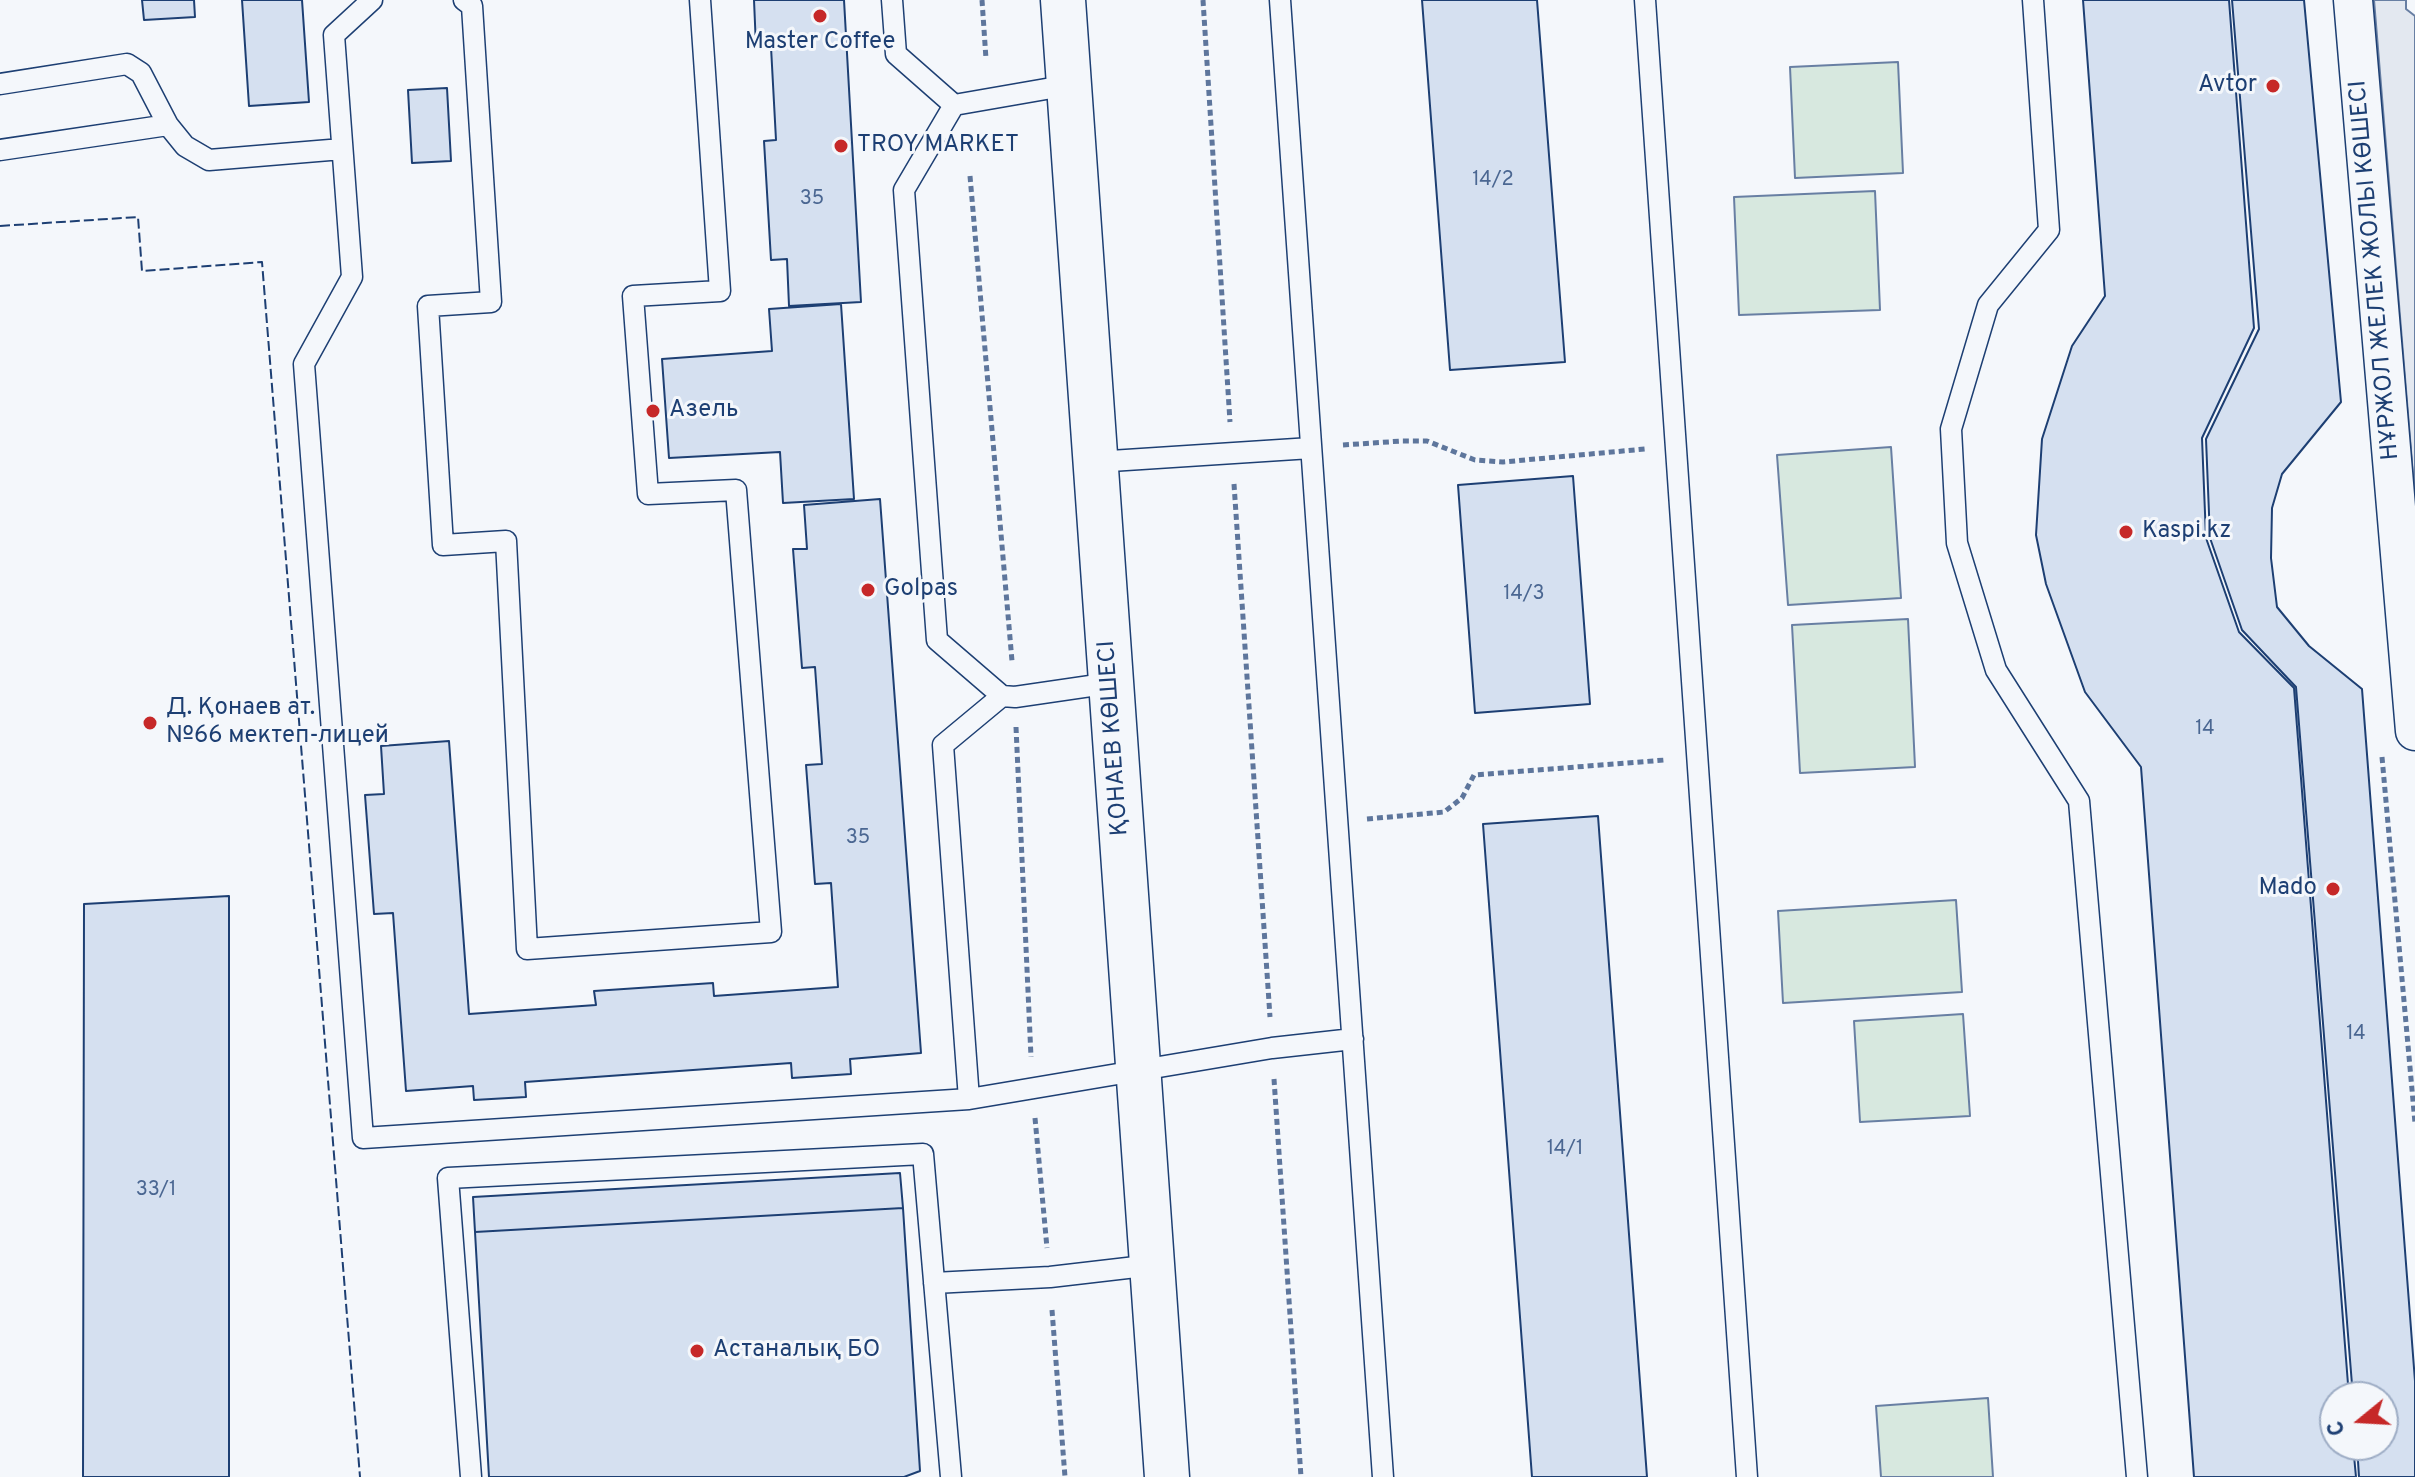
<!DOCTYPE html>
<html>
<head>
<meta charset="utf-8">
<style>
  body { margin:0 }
  #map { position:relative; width:2415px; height:1477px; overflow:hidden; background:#f4f7fb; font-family:Overpass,sans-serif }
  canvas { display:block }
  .north { position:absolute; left:2319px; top:1381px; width:80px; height:80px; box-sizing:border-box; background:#f4f7fb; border:2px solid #9eadc5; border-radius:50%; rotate:252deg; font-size:22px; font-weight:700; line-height:32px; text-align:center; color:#1d3f73 }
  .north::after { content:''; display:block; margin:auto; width:28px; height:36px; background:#c62828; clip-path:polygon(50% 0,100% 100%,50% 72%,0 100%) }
</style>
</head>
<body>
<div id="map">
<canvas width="2415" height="1477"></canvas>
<div class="north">С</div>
</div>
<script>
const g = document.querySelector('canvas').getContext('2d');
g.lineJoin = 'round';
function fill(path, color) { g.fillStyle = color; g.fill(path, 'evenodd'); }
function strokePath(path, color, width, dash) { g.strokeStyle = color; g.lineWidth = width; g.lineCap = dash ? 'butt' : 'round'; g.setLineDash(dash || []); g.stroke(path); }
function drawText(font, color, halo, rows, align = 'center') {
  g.font = font + ' Overpass,sans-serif'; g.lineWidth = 6; g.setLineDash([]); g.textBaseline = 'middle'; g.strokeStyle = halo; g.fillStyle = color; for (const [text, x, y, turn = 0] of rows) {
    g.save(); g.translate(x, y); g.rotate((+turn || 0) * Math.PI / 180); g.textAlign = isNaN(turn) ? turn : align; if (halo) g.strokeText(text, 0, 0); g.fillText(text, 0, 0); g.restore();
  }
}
const green = new Path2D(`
  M1898,62l5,111 -108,5 -5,-111z
  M1875,191l5,119 -141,5 -5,-118z
  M1891,447l10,151 -113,7 -11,-150z
  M1908,619l7,148 -115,6 -8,-148z
  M1956,900l6,92 -179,11 -5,-92z
  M1963,1014l7,102 -110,6 -6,-101z
  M1988,1398l5,79h-112l-5,-71z`);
fill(green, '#d7e8df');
strokePath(green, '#687fa3', 2);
const parking = new Path2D(`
  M2374,0h32v9l9,7v483z`);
fill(parking, '#e3e8f0');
strokePath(parking, '#687fa3', 2);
const building = new Path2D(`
  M142,0h52l1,17 -51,3z
  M242,0h60l7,102 -60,4z
  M754,0h90l17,302 -72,4 -2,-47 -16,1 -7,-119 12,-1 -5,-93h-15z
  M1422,0h115l28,362 -115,8z
  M2083,0h146l25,328 -52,110 4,100 33,94 55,56 55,709h-14v48h18l3,32h-162l-53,-710 -56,-75 -39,-108 -10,-49 6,-96 30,-93 33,-50z
  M2232,0h72l37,402 -59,72 -10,34 -1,50 6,49 32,39 53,43 53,692v96h-56l-2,-32h26v-48h-30l-57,-710 -54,-57 -32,-92 -4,-99 53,-110z
  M447,88l4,73 -39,2 -4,-73z
  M841,304l13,195 -71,4 -3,-51 -111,6 -7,-99 110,-8 -3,-42z
  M1573,476l17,228 -115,9 -17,-228z
  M880,499l41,554 -71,6 1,15 -59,4 -1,-15 -266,19 1,15 -52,3 -1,-14 -67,5 -13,-178 -19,1 -9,-119 19,-1 -3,-48 68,-5 20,273 127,-9 -2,-14 119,-8 1,13 124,-9 -7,-104 -16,1 -9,-119 16,-1 -7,-97 -13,1 -9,-119h14l-3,-44z
  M1598,816l49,661h-115l-49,-653z
  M229,896v581h-146l1,-573z
  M900,1173l3,35 -428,24 -2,-35z
  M903,1208l17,263 -16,6h-415l-14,-245z`);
fill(building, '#d5e0f0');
strokePath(building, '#1d3f73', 2);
const service = new Path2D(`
  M372,0l-38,35 18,242 -48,87 59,774 606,-39 303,-51 81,-9
  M464,0l8,6 19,296 -63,4 15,239 63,-4 21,408 244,-17 -35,-442 -88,4 -15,-198 87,-5 -20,-291
  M892,0l4,54 58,51
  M1280,0l103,1477
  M1645,0l102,1477
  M2033,0l16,230 -61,75 -37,124 6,114 39,127 83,131 58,676
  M0,84l127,-20 14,9 27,52 17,21 24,14 133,-11
  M1069,85l-115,20 -50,85 33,450 65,56 13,1 96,-14
  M0,150l168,-25
  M1095,462l216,-14
  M969,1099l-26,-354 59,-49
  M934,1283l116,-6 103,-12
  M471,1477l-23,-299 475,-24 28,323`);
const minor = new Path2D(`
  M2353,0l62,731`);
const secondary = new Path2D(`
  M1063,0l104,1477`);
strokePath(service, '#1d3f73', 23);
strokePath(minor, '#1d3f73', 41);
strokePath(secondary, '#1d3f73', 47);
strokePath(new Path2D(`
  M982,0l4,59
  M1203,0l27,422
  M970,176l42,485
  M1343,445l59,-4h25l48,19 28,2 142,-13
  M1234,484l36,533
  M1016,727l15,330
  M2382,757l33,366
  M1367,819l77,-7 18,-14 12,-23 191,-15
  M1274,1079l27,398
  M1035,1118l12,130
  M1052,1310l13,167`), '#5e769c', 5, [6, 4]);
strokePath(service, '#f4f7fb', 20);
strokePath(minor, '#f4f7fb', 38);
strokePath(secondary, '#f4f7fb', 44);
strokePath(new Path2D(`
  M0,226l138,-9 4,54 120,-9 98,1215`), '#1d3f73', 2, [10, 4]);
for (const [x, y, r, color] of [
  [820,16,8,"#c62828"],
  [2273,86,8,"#c62828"],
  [841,146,8,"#c62828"],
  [653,411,8,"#c62828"],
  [2126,532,8,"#c62828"],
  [868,590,8,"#c62828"],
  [150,723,8,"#c62828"],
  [2333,889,8,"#c62828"],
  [697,1351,8,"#c62828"]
]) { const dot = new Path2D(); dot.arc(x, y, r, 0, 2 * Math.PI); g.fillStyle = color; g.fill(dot); strokePath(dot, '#f4f7fb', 3); }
drawText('20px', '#4b6792', null, [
  ["14/2",1493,181],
  ["35",812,200],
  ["14/3",1524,595],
  ["14",2205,730],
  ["35",858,839],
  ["14",2356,1035],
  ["14/1",1565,1150],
  ["33/1",156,1191]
]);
drawText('24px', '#1d3f73', '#f4f7fb', [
  ["Master Coffee",820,43,"center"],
  ["Avtor",2257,86,"right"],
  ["TROY MARKET",857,146],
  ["Азель",669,411],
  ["Kaspi.kz",2142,532],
  ["Golpas",884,590],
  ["Д. Қонаев ат.",166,709],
  ["№66 мектеп-лицей",166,737],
  ["Mado",2317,889,"right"],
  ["Астаналық БО",713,1351]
], 'left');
drawText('24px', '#1d3f73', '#f4f7fb', [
  ["НҰРЖОЛ ЖЕЛЕК ЖОЛЫ КӨШЕСІ",2376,270,-95],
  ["ҚОНАЕВ КӨШЕСІ",1115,738,-94]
]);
</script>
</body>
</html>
